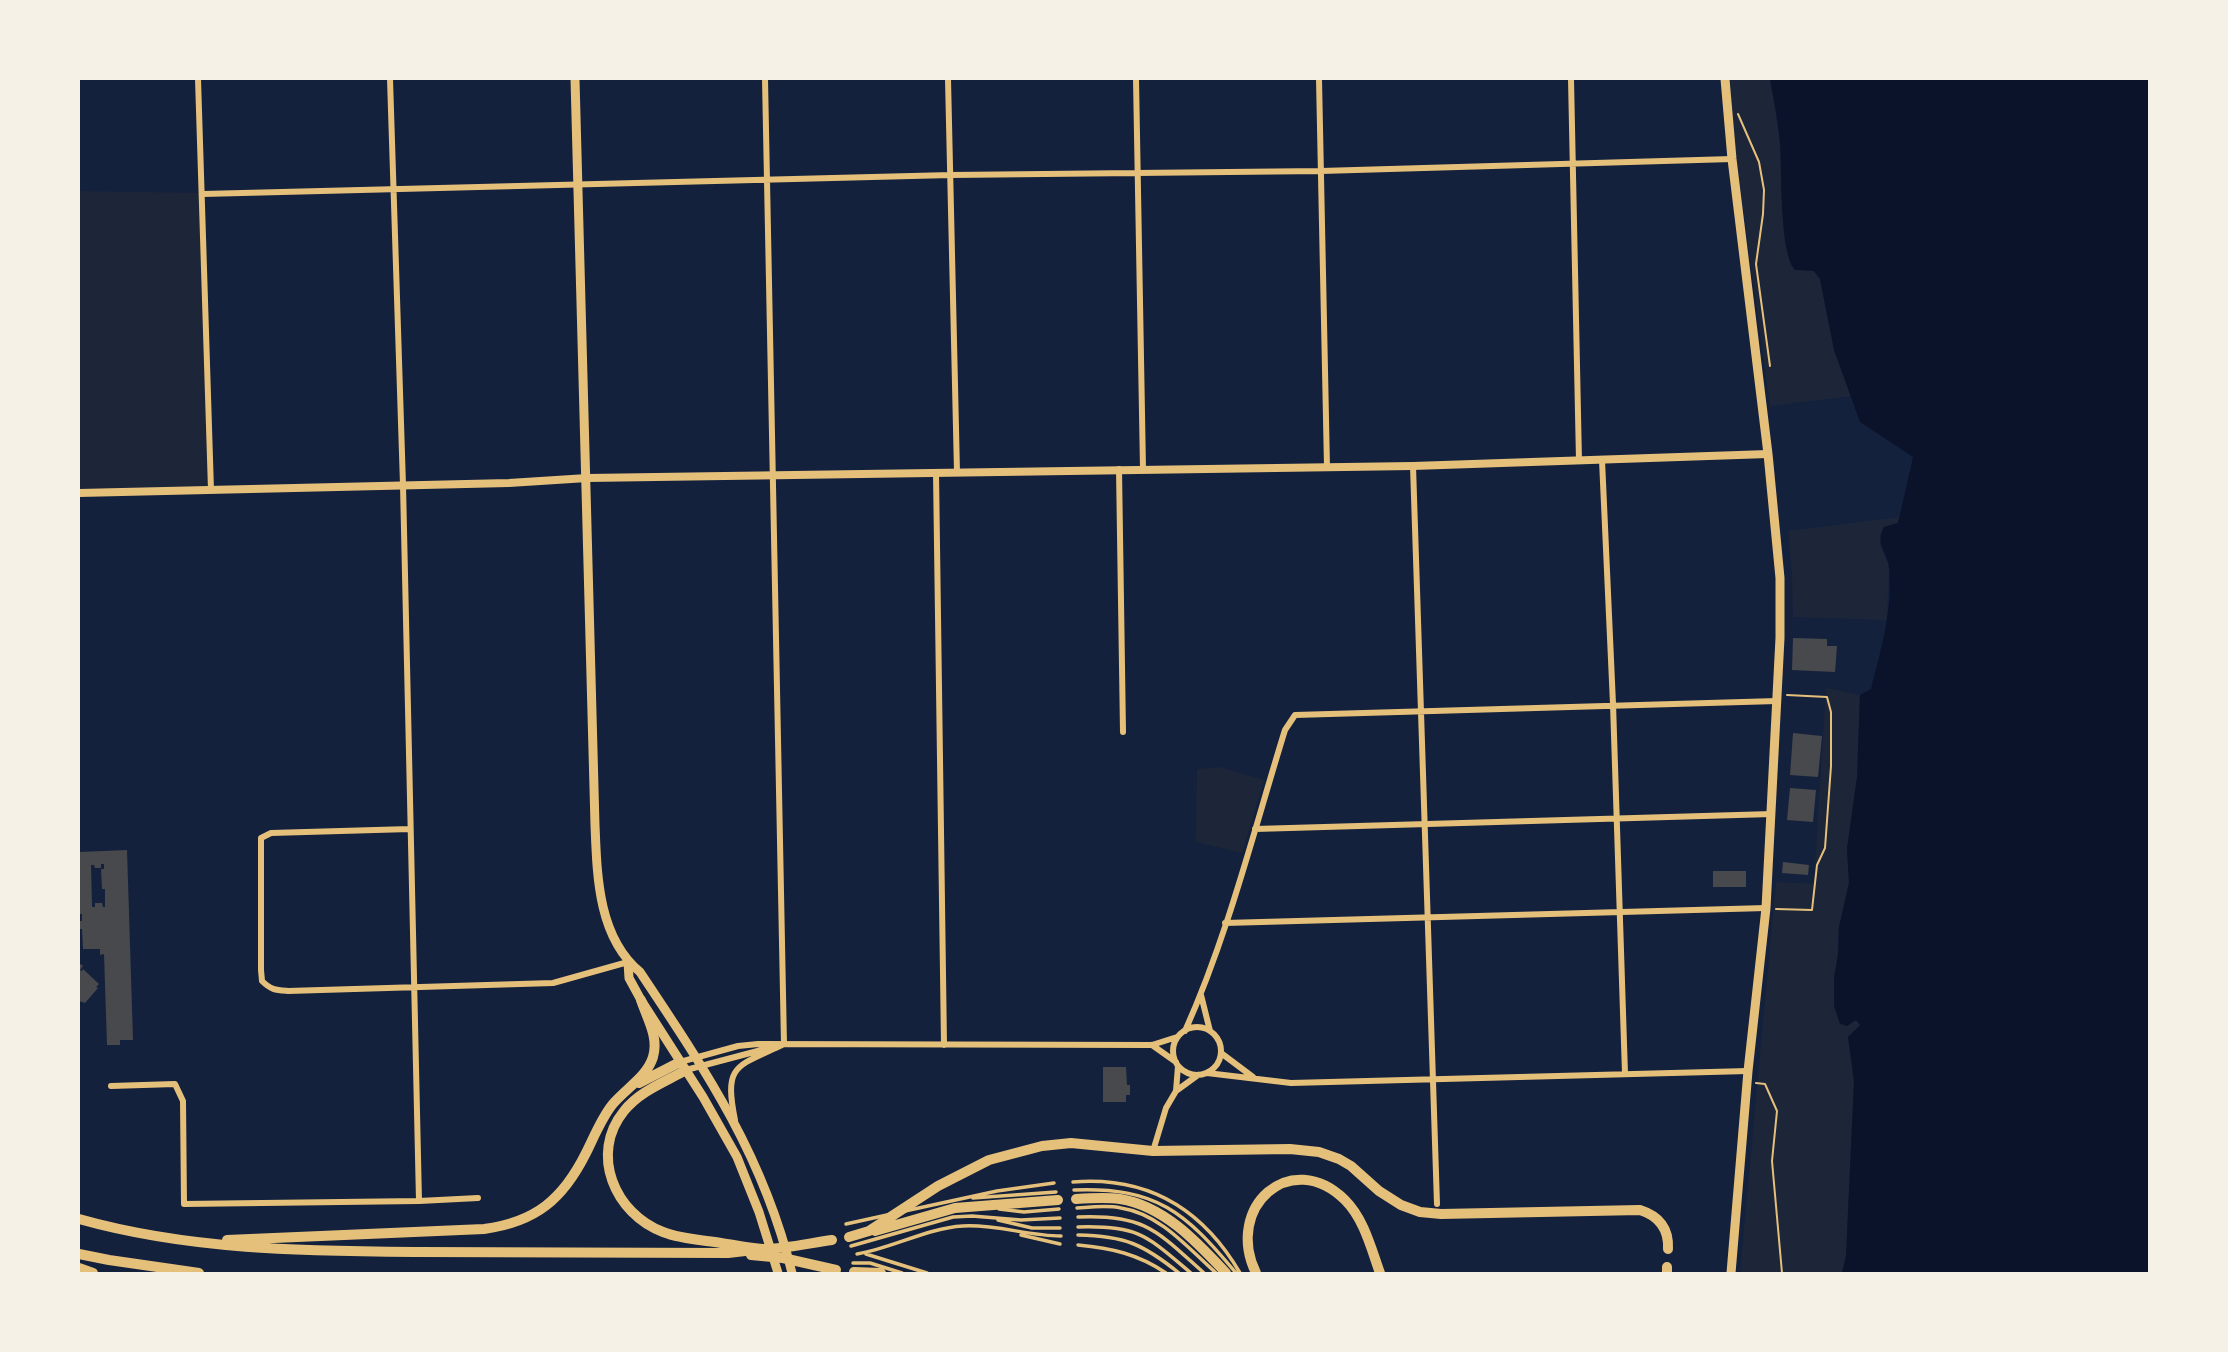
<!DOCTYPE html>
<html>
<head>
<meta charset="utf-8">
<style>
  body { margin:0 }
  #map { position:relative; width:2228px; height:1352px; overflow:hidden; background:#14213d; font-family:"Source Sans 3",sans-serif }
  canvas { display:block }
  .frame { position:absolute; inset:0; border:80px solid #f6f1e7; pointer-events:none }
</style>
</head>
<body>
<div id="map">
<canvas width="2228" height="1352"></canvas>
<div class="frame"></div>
</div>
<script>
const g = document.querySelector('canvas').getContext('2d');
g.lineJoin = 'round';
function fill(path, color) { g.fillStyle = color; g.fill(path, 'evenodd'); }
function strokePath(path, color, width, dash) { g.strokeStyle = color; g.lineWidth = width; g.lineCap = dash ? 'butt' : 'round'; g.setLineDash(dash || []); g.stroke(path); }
fill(new Path2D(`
  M1730,79h40l10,62 6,106 5,18 23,6 6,8 14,71 18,46 -82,10 -35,-258z
  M79,191l124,2 8,297 -132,2z
  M1899,517l-1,6 -14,4 -4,18 9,21 -2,54 -94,-3 -1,-43 -4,-43z
  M1826,688l34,7 -3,82 -10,72 2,34 -10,44 -5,79 27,19 -13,12 6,44 -8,175 -4,17h-102l36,-391 38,2z
  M1219,767l45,13 -22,73 -46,-11 1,-73z`), '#1d2539');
fill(new Path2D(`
  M1770,79h379v1194h-307l4,-17 8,-175 -6,-44 12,-12 -4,-5 -9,6 -7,-2 -6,-18v-29l4,-22 1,-28 10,-44 -2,-34 10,-72 3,-82 11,-6c10,-40 22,-80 18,-121 -1,-16 -15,-24 -5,-41l14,-4 15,-66 -53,-35 -26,-72 -14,-71 -6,-8 -19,-1c-16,-19 -13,-99 -15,-127 -2,-22 -6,-43 -10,-64z`), '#0b132b');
fill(new Path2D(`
  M1793,638l34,1v7h10l-2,26 -43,-2z
  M1793,733l29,3 -4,41 -28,-2z
  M1790,788l26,2 -3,32 -26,-2z
  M127,850l6,190h-13v5h-13l-3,-91 -4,1v-6h-17l-1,-20h-3v-8h3v-7h-3v-62zM101,864h3v5h-3l1,20h3v18h-2l-1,-4h-7v4h-3l-1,-42h3l1,3h6z
  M1783,862l26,3 -1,10 -26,-2z
  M1713,871h33v16h-33z
  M79,963l4,3 -3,4 2,1 1,-2 16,15 -3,3 2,1 -13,15 -6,-2z
  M1103,1067h23l1,18h3v10h-4v7h-23z`), '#48494c');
strokePath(new Path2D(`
  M1738,114l21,48 5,28 -1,24 -7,50 14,102
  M1776,909l36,1 5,-45 8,-17 6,-82v-54l-4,-15 -40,-2
  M1756,1083l9,1 12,27 -5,50 10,112`), '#e5c07b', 2);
strokePath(new Path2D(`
  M1073,1182c75,-6 129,26 167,91
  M1074,1190c83,-3 111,22 162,83
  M973,1198l83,-6
  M1077,1208c15,-1 30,-3 44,0 39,6 67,40 95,65
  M999,1209l25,3 35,-3
  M905,1211l92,-20 57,-8
  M1078,1217c67,-3 79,14 126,56
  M998,1220l34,8h28
  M846,1224l41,-9
  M1078,1227c61,-2 69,9 113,46
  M1021,1235l39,9
  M1078,1235c47,1 65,9 101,38
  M1078,1245c33,3 60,9 88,28
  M851,1246l102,-29 19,-1 49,4 39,-2
  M857,1254c36,-6 70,-26 106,-28 33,-2 65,10 98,10
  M866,1254l61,19
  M853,1263h17l32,10`), '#e5c07b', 3.5);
strokePath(new Path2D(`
  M198,79l13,411
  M390,79l13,406 16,716
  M765,79l19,965
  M948,79l9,393
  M1136,79l7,390
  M1319,79l8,388
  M1571,79l8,382
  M203,194l748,-19 370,-4 411,-12
  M1602,460l11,244 12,370
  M1413,466l24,738
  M1119,469l4,263
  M936,473l8,572
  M410,829l-139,4 -10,5v132l1,11c9,9 14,9 26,10l265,-8 75,-21
  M1255,829l517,-15
  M1225,923l541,-15
  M1201,995l9,36
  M1173 1051a24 24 0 1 1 48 0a24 24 0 1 1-48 0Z
  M1185,1031c43,-96 69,-201 100,-301l10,-15 482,-14
  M1152,1045l24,17
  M1221,1053l32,24
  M680,1062l58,-16 20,-2 394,1 25,-8
  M686,1070l83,-22
  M1207,1073l84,10 457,-12
  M111,1086l64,-2 8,17 1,103 235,-3 59,-3
  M1176,1091l2,-25
  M735,1120c-11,-55 0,-53 47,-75
  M1153,1151l13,-43 10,-17 22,-16`), '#e5c07b', 6);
strokePath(new Path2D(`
  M79,493l430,-10 78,-5 826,-12 355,-12`), '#e5c07b', 8);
strokePath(new Path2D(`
  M575,79l20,746c2,51 3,112 45,147 66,99 123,183 152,301
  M1725,79l7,80 36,295 12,124v60l-14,270 -18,163 -17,202
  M628,962l1,16 12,22 62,97 34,60 22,55 19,61`), '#e5c07b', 9);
strokePath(new Path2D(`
  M686,1070c-21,12 -46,21 -62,41 -35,43 -9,103 39,121 18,7 38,8 58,11 14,2 28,5 42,6 23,0 47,-6 69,-9
  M1076,1199c15,-1 30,-2 44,0 44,7 77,43 106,74
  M875,1231l80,-23 103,-8
  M849,1237l20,-6 69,-45 51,-26 53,-14 29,-3 82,8 137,-2 29,3 20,7 12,7 28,25 22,14 19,7 21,2 199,-4c19,6 29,19 28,39
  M783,1258l53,12
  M854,1272l27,1
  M1256,1273c-32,-66 35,-126 89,-73 19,19 26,48 35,73
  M1667,1273v-6`), '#e5c07b', 10);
strokePath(new Path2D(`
  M639,1083l41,-21
  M79,1219c110,31 223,32 336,33 104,1 208,1 313,1l34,-4
  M227,1240l257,-11c52,-7 79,-30 102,-76 8,-16 15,-34 26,-48 13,-16 35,-28 41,-48 6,-20 -6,-39 -12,-57
  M79,1254l30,6 90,13
  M751,1255l32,3
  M79,1268l14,5`), '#e5c07b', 10);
</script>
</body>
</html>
